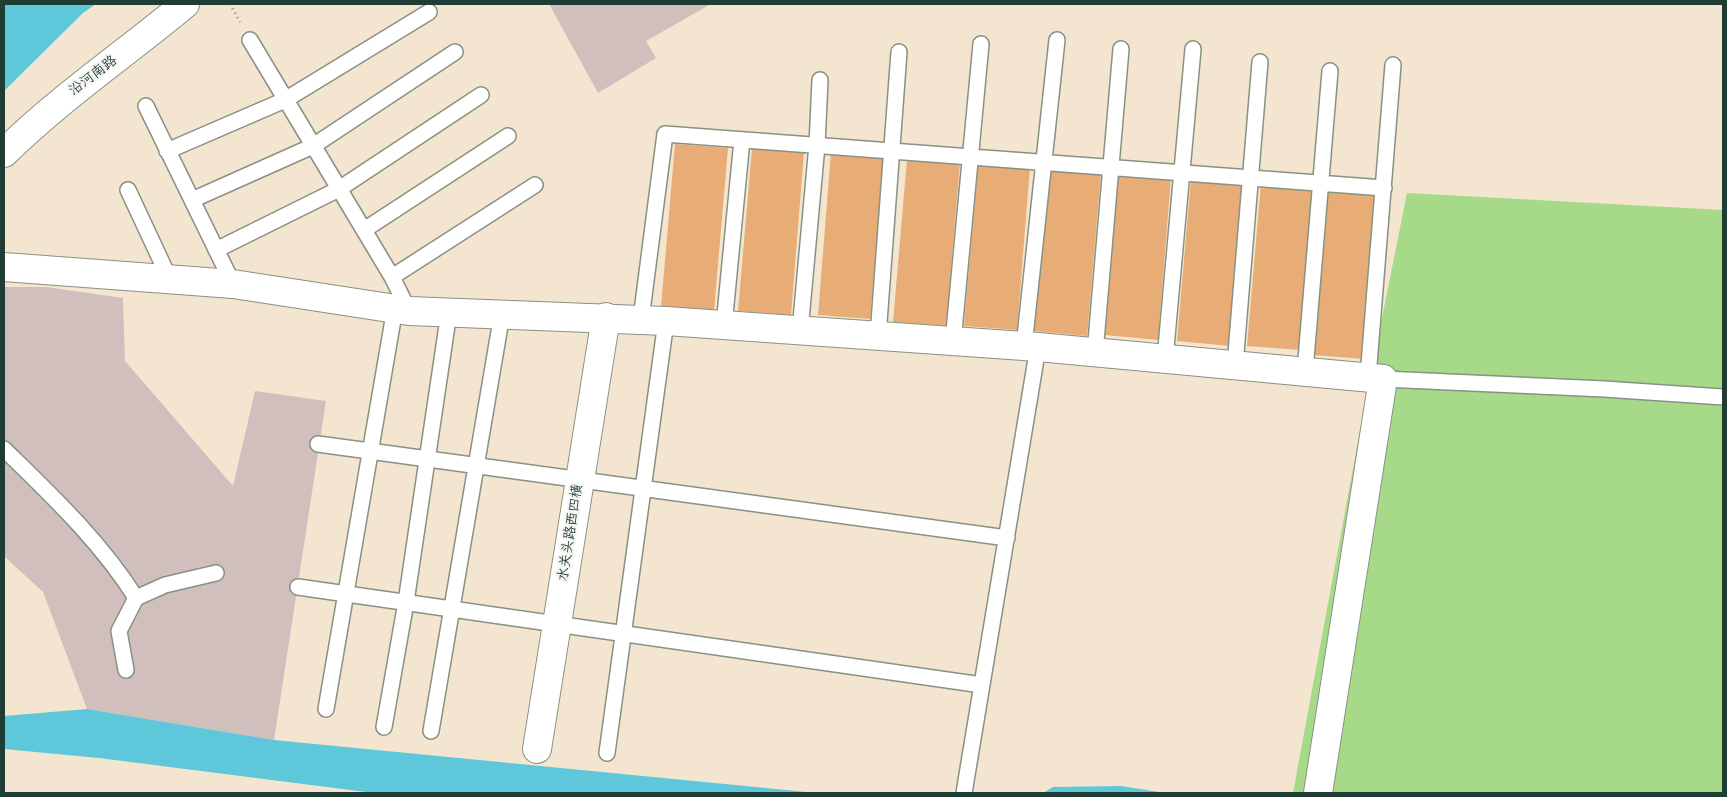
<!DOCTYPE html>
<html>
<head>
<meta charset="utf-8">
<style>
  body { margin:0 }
  #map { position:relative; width:1727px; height:797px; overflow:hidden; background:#f3e5cf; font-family:"Gochi Hand",sans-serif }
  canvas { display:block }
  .frame { position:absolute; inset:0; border:5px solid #1f3d34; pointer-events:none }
</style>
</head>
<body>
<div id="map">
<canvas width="1727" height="797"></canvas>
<div class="frame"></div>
</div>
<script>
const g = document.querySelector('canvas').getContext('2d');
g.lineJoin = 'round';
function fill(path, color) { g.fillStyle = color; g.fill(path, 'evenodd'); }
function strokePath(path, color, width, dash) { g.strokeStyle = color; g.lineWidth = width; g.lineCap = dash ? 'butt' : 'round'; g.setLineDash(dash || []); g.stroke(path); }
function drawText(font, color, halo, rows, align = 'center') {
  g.font = font + ' "Gochi Hand","LXGW WenKai TC",sans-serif'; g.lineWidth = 4.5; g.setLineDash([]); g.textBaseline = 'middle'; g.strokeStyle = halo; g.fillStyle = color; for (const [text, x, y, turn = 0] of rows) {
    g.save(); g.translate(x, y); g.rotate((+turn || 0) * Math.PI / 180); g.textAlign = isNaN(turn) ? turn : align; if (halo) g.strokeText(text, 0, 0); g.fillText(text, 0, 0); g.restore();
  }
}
fill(new Path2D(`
  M549,4h162l-65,37 10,17 -58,35z
  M4,287h42l77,11 2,63 108,125 22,-95 71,10 -52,339 -187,-31 -44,-117 -39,-36z`), '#d1bfbe');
fill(new Path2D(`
  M1407,193l316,17v583h-430l73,-395z`), '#a6da89');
fill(new Path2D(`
  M4,4h92l-13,9 -79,78z
  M87,709l187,31 543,53h-443l-275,-35 -95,-9v-33z
  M1121,786l45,7h-123l10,-6z`), '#5ec7da');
fill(new Path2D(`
  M675,144l53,4 -14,163 -53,-4z
  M752,148l52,4 -13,163 -53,-4z
  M831,152l53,4 -14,163 -52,-4z
  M907,159l53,4 -14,163 -53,-4z
  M978,163l52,4 -13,163 -53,-4z
  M1048,169l53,4 -14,163 -53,-5z
  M1118,173l53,4 -13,163 -53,-5z
  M1191,179l52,4 -13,163 -53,-5z
  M1261,183l53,4 -14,163 -53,-4z
  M1326,192l53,4 -14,163 -53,-4z`), '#e8ad77');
const service = new Path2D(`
  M250,40l142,237 17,34
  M146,106l87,178
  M167,151l118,-51 144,-88
  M128,190l42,90
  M192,200l121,-54 142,-94
  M364,230l144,-94
  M216,250l123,-61 142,-94
  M392,277l143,-92
  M641,319l24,-185 719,54
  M724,325l18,-185
  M800,331l17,-186 3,-65
  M878,336l21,-284
  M953,342l28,-298
  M1024,346l33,-306
  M1095,353l26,-304
  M1165,359l28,-310
  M1235,365l25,-303
  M1305,371l25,-300
  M1368,377l25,-312
  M1383,379l221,10 119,8
  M318,444l689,94
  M4,449c47,46 97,93 132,149
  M298,587l684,98
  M126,670l-7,-39 17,-33 29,-13 51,-12
  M326,709l69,-401
  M384,727l22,-125 43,-290
  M431,731l71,-417
  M607,753l59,-432
  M964,793l74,-446`);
const minor = new Path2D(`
  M537,749l69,-432
  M1318,793l65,-414`);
const tertiary = new Path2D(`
  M4,267l229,17 176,27 257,10 372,26 345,32`);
const secondary = new Path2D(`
  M4,153c56,-55 121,-99 181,-149`);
strokePath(service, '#899182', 18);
strokePath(minor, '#899182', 30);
strokePath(tertiary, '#899182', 30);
strokePath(secondary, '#899182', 30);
strokePath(new Path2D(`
  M230,4l10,18`), '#899182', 3, [1, 4]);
strokePath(service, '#fff', 15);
strokePath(minor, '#fff', 28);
strokePath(tertiary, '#fff', 28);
strokePath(secondary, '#fff', 28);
drawText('14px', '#1f3d34', '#f6f6f2', [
  ["沿河南路",94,77,-37],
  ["水关头路西四横",572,533,-81]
]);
</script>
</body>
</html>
